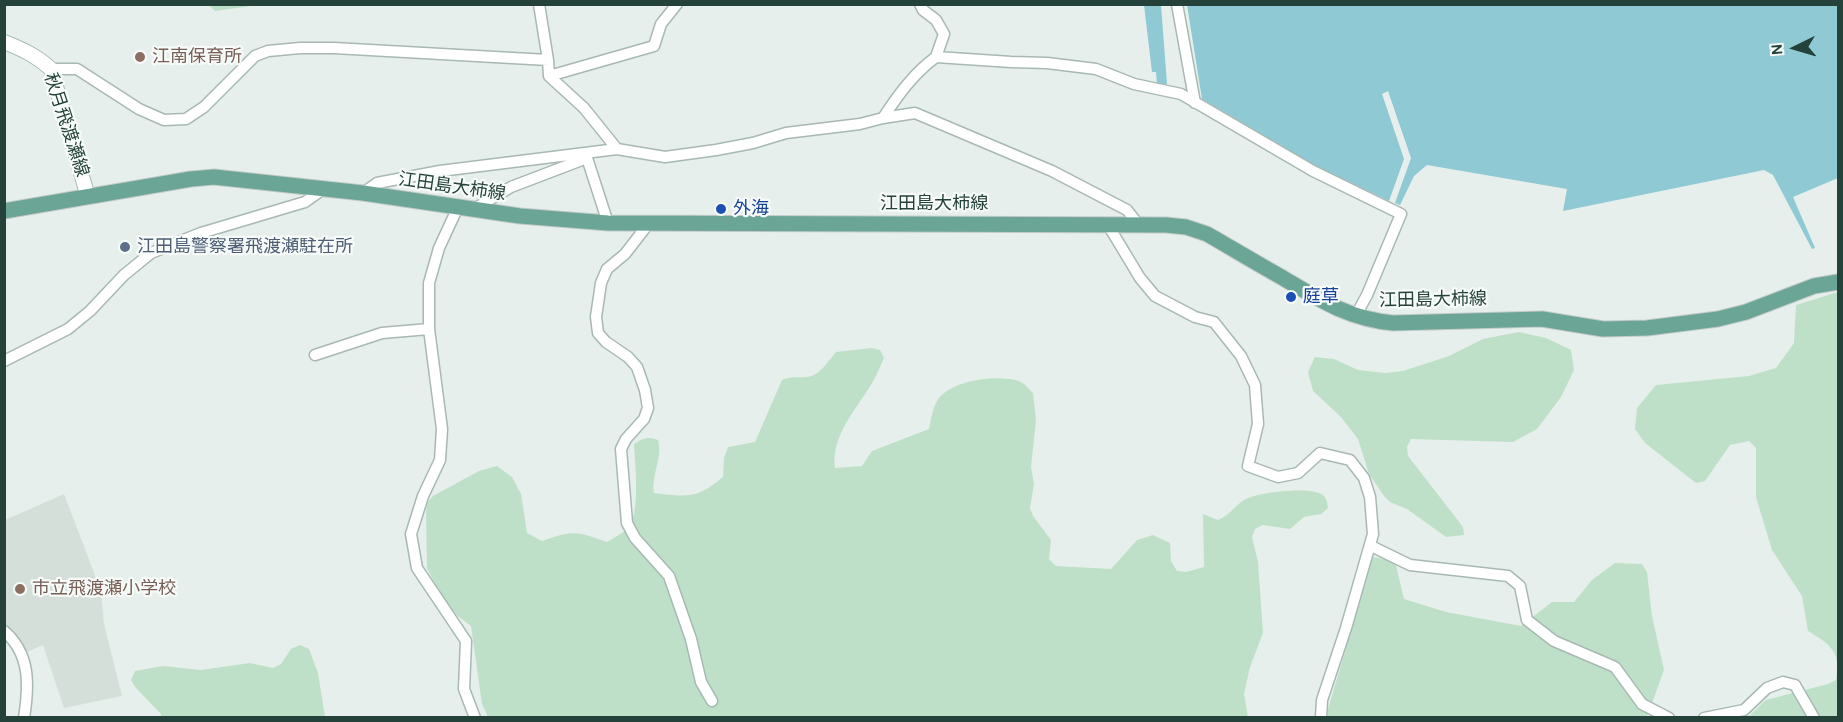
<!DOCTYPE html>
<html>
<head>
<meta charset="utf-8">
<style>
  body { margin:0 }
  #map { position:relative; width:1843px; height:722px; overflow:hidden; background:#e6efeb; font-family:Karla,sans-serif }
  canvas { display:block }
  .frame { position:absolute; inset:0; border:6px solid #24423a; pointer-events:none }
  .north { position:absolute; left:1765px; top:18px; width:60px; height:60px; -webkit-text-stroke:4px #f7fbf9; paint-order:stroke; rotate:265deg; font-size:16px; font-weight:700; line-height:24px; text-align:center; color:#24423a }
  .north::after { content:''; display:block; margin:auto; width:21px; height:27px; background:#24423a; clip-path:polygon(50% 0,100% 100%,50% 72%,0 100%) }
</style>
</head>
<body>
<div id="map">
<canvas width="1843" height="722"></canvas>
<div class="frame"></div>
<div class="north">N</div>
</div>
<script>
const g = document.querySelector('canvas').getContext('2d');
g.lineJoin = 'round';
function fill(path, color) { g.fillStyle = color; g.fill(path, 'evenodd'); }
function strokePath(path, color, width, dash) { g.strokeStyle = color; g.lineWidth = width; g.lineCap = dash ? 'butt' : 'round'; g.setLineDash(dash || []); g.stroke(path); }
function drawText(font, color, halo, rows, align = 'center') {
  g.font = font + ' Karla,"Noto Sans JP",sans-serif'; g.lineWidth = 4.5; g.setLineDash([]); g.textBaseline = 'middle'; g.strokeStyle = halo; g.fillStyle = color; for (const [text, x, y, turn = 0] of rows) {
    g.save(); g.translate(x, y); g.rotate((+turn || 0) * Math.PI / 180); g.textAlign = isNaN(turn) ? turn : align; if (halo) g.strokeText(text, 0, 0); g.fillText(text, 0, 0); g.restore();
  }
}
fill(new Path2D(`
  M64,494l37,97 3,33 18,72 -58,12 -21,-63 -16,7 -22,-24v-108z`), '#d4dfda');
fill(new Path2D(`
  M209,5h49l-43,6z
  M1838,292v425h-90l18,-17 62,-16 8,-4c6,-29 -7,-36 -28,-49l-6,-35 -30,-46 -16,-53v-49l-7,-7 -19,4 -25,36 -9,2 -51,-40 -10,-14 2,-21 19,-23 93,-9 27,-8 18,-25 2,-38z
  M1519,332l27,6 25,12 3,20 -13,27 -24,32 -24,13 -102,-3 -4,8 1,9 55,71 1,8 -18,2 -39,-28 -17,-7 -6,-6 -15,-22 -11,-35 -17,-22 -28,-26 -5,-19 7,-15 19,2 24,11 27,3 18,-2 46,-15 34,-17z
  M872,348l8,2 4,8c-5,11 -10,23 -17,33 -15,23 -36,48 -32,77l27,-2 10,-15 57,-22c2,-10 4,-23 10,-31 14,-18 59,-24 80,-17 5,2 10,8 14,12l3,27 -5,47 3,17 -4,24 3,8 18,24 -2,19 7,7 55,3 26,-29 16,-5 17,8 1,18 6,10 9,1 18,-5 -1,-53 15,6c13,-5 19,-18 30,-22 14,-6 63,-12 75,-3 4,4 4,7 5,13l-7,6 -17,3 -14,12 -27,-4 -8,4 -3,8 6,25 5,71 -13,34 -6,27 4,23h-760l-6,-13 -11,-78 -24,-18 -20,-40 -1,-56 1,-9 6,-7 46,-25 18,-5 15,11 9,17 6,39 15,8c31,-11 34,-10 65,1 6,-4 19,-10 23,-17 10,-16 5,-62 4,-81 9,-6 14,-8 24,-4 5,18 -7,35 -4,53 33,4 43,6 69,-16l1,-19 4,-11 27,-5 27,-62c9,-4 14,-2 24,-3 13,0 22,-16 30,-25z
  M1373,557l22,4 9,38 42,13 75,14 31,-24h22l18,-22 23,-17 27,1 5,8 5,44 12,54 -17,47 -319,1v-9z
  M300,645l9,4 9,24 7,44h-164v-3l-26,-27 -4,-7 4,-9 28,-5 38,4 49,-7 23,5 8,-4 10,-15z`), '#bfe0c8');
fill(new Path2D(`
  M1144,5h17l6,79h-10l-1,-12h-4z
  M1187,5h651v173l-45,19 22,51 -3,1 -39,-74 -9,-5 -201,41 4,-22 -140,-24 -13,11 -14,29 -5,-2 16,-45 -23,-67 -6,3 22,65 -15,42 -75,-36 -112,-66z`), '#8ec9d4');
const street = new Path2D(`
  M539,4l9,56 1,16 35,32 33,41
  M920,4l3,6 13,10 8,14 -8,23 75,5 36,1 49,6 38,15 47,10 132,77 88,43 -34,81 -12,22
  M1177,4l18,99
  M51,69h26l62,40 25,11 22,-1 18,-12 51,-51 13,-5 32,-3h34l214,12
  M549,76l105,-30 7,-22 16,-20
  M883,118c15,-23 31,-45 53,-61
  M587,153v5l21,65
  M363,193l14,-10 63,-12 177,-22 48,8 51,-7 37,-7 33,-10 74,-9 23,-6 32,-5 137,58 75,39 11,14
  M458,207l-19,41 -10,35v46l13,100 -2,31 -17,36 -12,38 6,34 49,73 -2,48 11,29
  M474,209l37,-22 76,-29
  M649,223l-24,31 -18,15 -6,14 -5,34 2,16 8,9 22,15 9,10 8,23 3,18 -4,11 -18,20 -5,10 6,74 8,15 34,38 22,63 10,43 11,19
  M1108,225l32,53 15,18 40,21 19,5 27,34 14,29 3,39 -10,42 30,11 20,-4 22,-20 30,7 14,18 6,19 3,37 -27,94 -24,72 -1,18
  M315,355l67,-22 47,-4
  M4,361l64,-32 22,-18 34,-36 27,-22 50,-20 104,-31 17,-12
  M1371,546l39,19 98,11 12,10 7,34 27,21 61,26 27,37 27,14
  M4,631c27,23 25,55 20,87
  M1704,718l40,-8 23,-22 16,-6 12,3 19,33`);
const secondary = new Path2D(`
  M4,42c18,7 33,14 47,27l37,128`);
const primary = new Path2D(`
  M4,211l187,-32 23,-2 149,16 157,23 88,7 558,2 20,2 21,7c26,15 51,30 76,44 37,22 66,41 110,45l149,-4 61,10 44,-1 71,-9 28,-7 68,-26 24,-4`);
strokePath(street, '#a8b8b2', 13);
strokePath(secondary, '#a4bbb3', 16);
strokePath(primary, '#c2cac8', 17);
strokePath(street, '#fff', 10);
strokePath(secondary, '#fff', 14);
strokePath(primary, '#6aa596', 15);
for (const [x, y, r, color] of [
  [140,57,6,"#8d6e63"],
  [721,209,6,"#1a4fb4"],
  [125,247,6,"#5c6f8a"],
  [1291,297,6,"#1a4fb4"],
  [20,589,6,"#8d6e63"]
]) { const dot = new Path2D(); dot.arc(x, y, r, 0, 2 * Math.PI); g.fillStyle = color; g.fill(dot); strokePath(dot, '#f7fbf9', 2); }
drawText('18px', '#785e54', '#f7fbf9', [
  ["江南保育所",152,57],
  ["市立飛渡瀬小学校",32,589]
], 'left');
drawText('18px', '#24423a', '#f7fbf9', [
  ["秋月飛渡瀬線",66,125,72],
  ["江田島大柿線",452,187,8],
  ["江田島大柿線",934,204],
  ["江田島大柿線",1433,300,-1]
]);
drawText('18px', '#164399', '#f7fbf9', [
  ["外海",733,209],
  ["庭草",1303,297]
], 'left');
drawText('18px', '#4e5e75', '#f7fbf9', [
  ["江田島警察署飛渡瀬駐在所",137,247]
], 'left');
</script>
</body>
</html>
